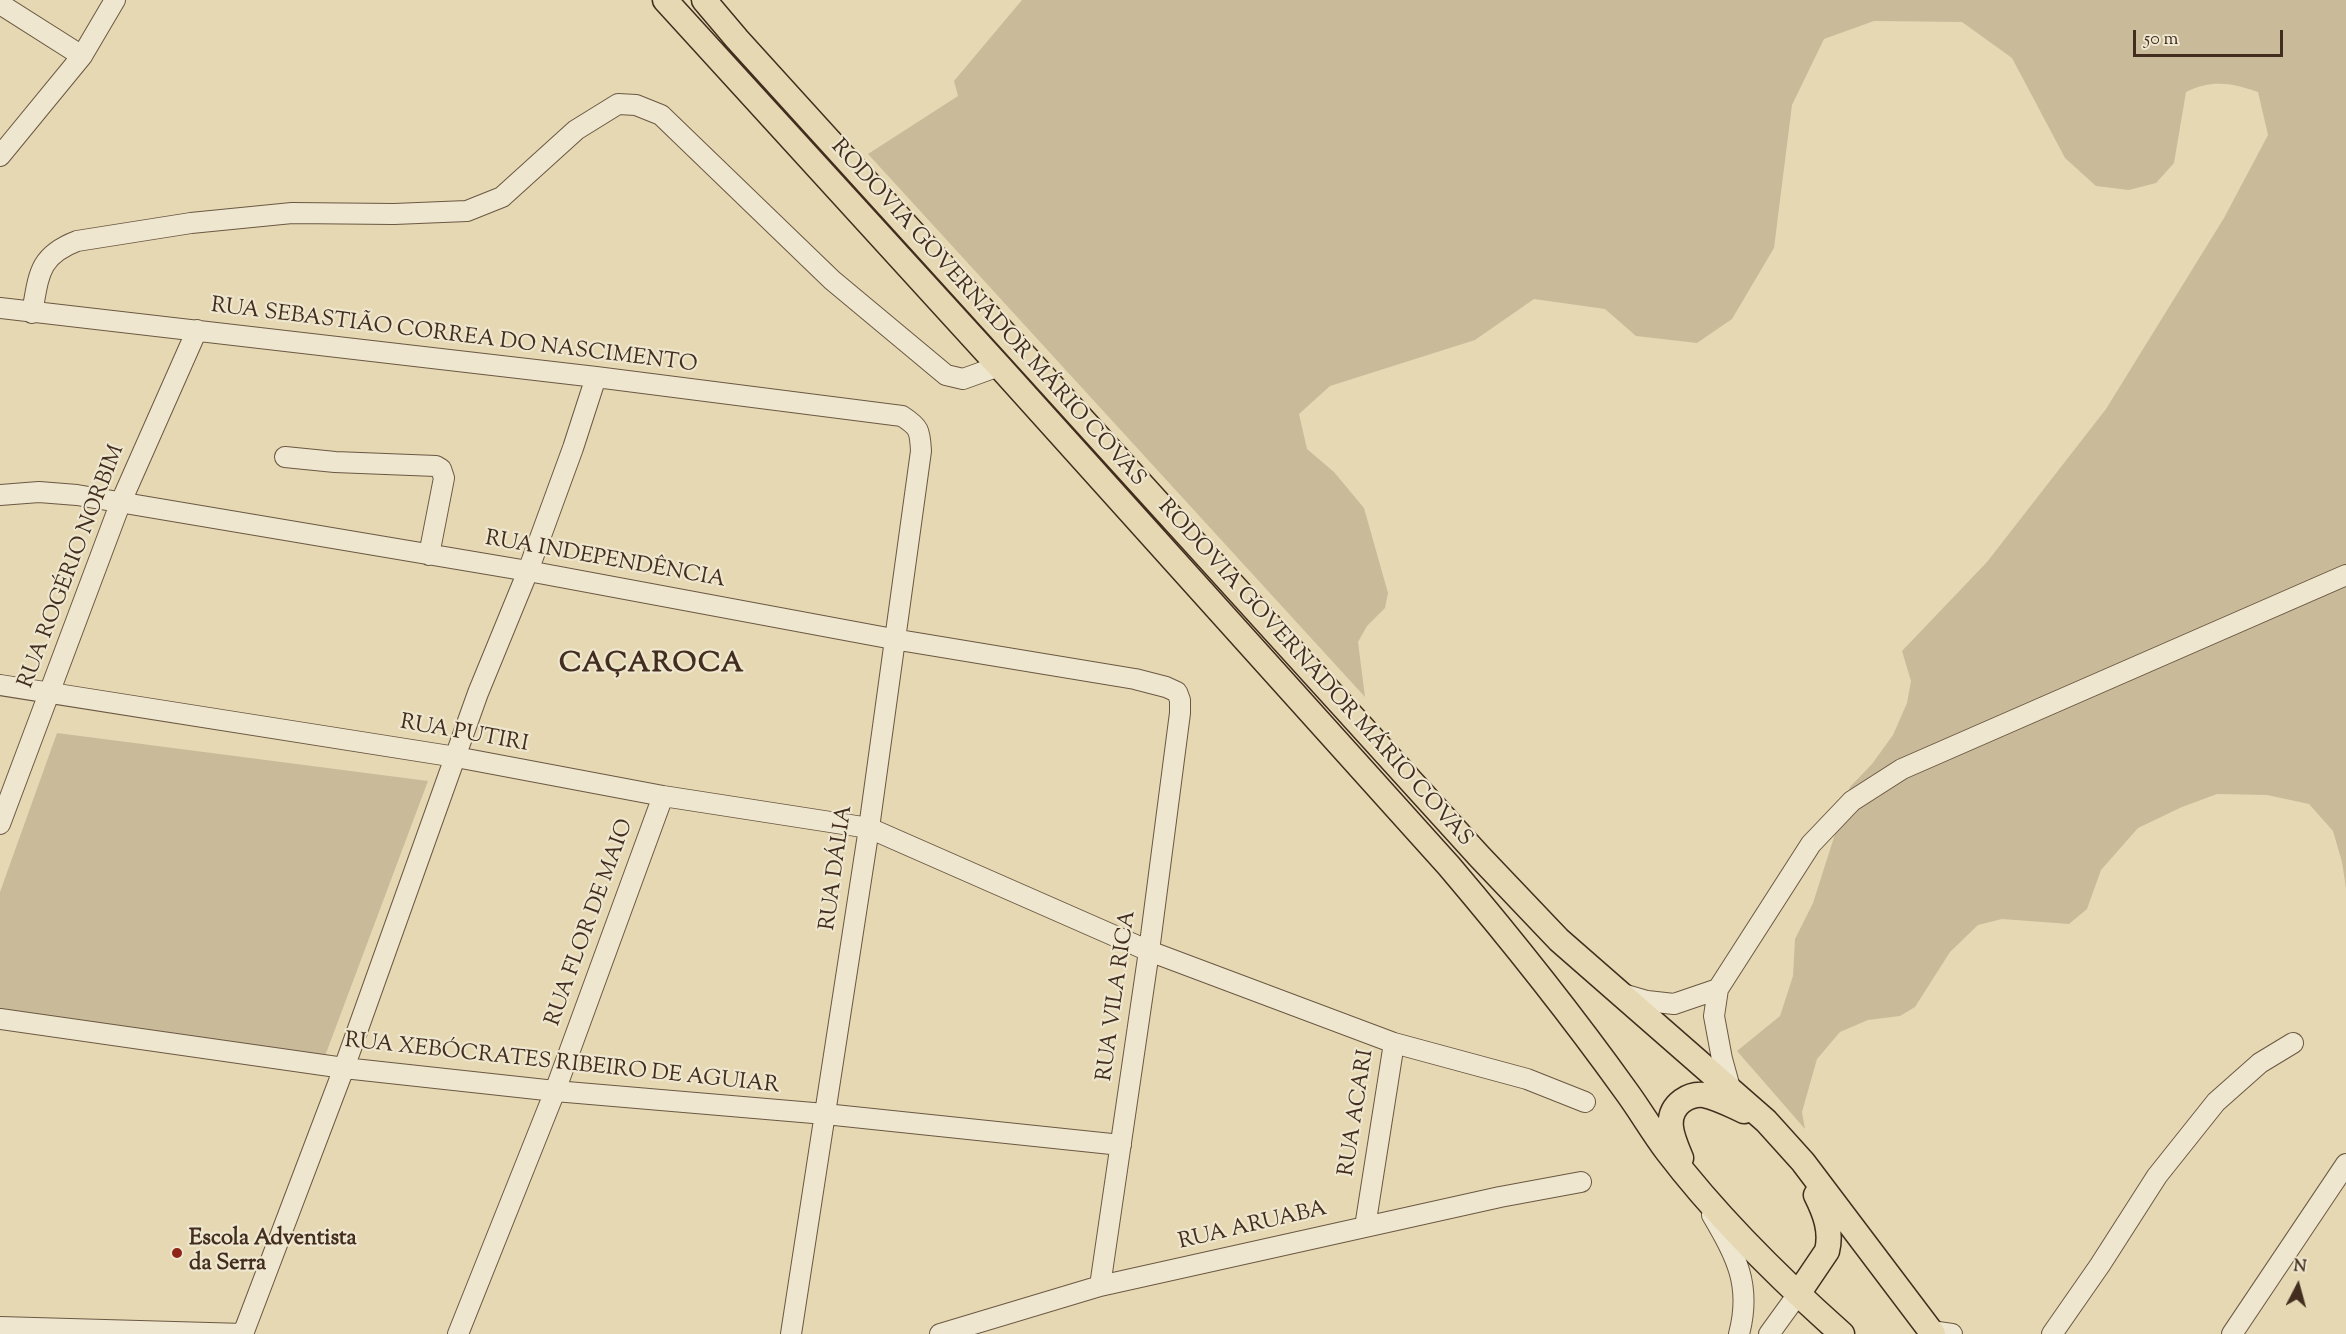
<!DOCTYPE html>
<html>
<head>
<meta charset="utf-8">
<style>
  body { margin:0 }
  #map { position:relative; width:2346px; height:1334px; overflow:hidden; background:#e5d8b3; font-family:"Sorts Mill Goudy",serif }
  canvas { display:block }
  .north { position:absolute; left:2268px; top:1256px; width:60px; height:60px; -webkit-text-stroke:4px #eee6ce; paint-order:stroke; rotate:6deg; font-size:16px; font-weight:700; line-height:24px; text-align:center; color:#422d1e }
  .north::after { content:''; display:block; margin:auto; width:21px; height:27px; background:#422d1e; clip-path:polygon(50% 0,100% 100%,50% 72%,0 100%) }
  .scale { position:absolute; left:2133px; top:30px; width:150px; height:27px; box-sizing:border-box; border:3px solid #422d1e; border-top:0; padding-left:8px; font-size:18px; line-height:21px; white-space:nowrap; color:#422d1e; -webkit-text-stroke:4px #eee6ce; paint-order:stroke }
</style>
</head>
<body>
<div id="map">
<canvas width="2346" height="1334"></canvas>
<div class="north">N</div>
<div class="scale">50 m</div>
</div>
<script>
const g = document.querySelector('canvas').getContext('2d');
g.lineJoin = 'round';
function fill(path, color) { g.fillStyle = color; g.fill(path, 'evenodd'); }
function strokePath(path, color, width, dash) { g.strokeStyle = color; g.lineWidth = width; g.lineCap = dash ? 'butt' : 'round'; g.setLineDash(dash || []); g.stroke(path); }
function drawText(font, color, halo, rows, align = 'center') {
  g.font = font + ' "Sorts Mill Goudy",serif'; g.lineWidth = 4.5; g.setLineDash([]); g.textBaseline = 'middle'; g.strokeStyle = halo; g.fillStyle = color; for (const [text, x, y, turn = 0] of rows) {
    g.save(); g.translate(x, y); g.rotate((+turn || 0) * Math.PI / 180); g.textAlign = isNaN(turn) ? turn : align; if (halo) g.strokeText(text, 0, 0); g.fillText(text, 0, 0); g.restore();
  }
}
fill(new Path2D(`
  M1022,0h1324v888l-4,-26 -9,-31 -24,-27 -42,-9 -50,-1 -35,13 -44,21 -37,42 -14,39 -18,15 -67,-5 -24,6 -28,27 -35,55 -15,9 -32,4 -28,12 -23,27 -15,53 3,17 -68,-78 43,-35 13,-40 2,-37 18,-36 37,-116 22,-23 21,-29 14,-32 4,-22 -9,-30 85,-89 119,-153 118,-191 44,-83 -10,-43c-26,-9 -46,-13 -72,0l-12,71 -18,20 -27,7 -33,-4 -31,-28 -53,-100 -50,-36 -88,-1 -50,18 -32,66 -18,143 -42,71 -35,24 -61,-7 -31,-27 -71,-10 -59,41 -145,46 -31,28 8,35 27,23 30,36 24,85 -3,15 -18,18 -9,16 7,55 -497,-543 90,-58 -4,-15z
  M57,733l371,48 -103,275 -325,-47v-117z`), '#c9bb9a');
const minor = new Path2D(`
  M0,4l82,52
  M0,156l82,-100 33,-56
  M0,308l596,69 306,39c17,11 18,14 19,35l-52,377 -78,506
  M32,313c7,-38 6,-57 45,-72l114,-18 101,-10 102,1 73,-3 35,-14 74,-67 42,-26 18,1 25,10 171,165 114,95 17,4 36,-13
  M285,457l50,5 101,4 5,3 3,9 -15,77
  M0,495l39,-3 38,3 451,76 365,68 242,40 31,8 11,5 3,8v13l-31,238 -49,335
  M0,685l456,72 207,39 206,32 280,123 245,92 133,36 58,23
  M0,824l120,-320 77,-174
  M1623,994l24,7 27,3 44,-15
  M0,1019l344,49 211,23 270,23 296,31
  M1730,1088l-8,-29 -8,-43 4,-27 93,-145 41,-43 50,-32 444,-194
  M1712,1215c24,41 40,70 27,119
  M1365,1227l29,-184
  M0,1327l244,7
  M1931,1331l21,3
  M243,1334l101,-266 134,-375 50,-122 45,-123 23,-71
  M458,1334l97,-243 108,-295
  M940,1334l160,-48 400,-89 81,-15
  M1769,1334l29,-40
  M2052,1334l48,-69 57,-89 59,-74 44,-39 33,-20
  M2232,1334l114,-170`);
const major = new Path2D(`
  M665,0l334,366 450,500c62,73 121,147 177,225 14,19 26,40 41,60 51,67 112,127 175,183
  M704,0l33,39 742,817 80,84 207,181 37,41 130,172
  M1681,1158c-8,-19 -19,-42 1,-57 7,-5 13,-7 22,-6 14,3 27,10 40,16
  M1798,1294l29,-43c5,-20 -2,-38 -11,-56`);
strokePath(minor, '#6b5843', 22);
strokePath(major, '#422d1e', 27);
strokePath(minor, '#eee6ce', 20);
strokePath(major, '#e5d8b3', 24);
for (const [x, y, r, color] of [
  [177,1253,6,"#8f2418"]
]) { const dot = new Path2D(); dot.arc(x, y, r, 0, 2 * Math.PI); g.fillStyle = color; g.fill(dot); strokePath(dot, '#eee6ce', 2); }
drawText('22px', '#422d1e', '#eee6ce', [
  ["RODOVIA GOVERNADOR MÁRIO COVAS",987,314,48],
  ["RUA SEBASTIÃO CORREA DO NASCIMENTO",454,337,7],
  ["RUA INDEPENDÊNCIA",605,561,10],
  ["RUA ROGÉRIO NORBIM",73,567,-69],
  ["RODOVIA GOVERNADOR MÁRIO COVAS",1314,674,48],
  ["RUA PUTIRI",464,735,10],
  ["RUA DÁLIA",838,868,-82],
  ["RUA FLOR DE MAIO",591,923,-70],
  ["RUA VILA RICA",1118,996,-82],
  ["RUA XEBÓCRATES RIBEIRO DE AGUIAR",562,1065,6],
  ["RUA ACARI",1358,1113,-81],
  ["RUA ARUABA",1253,1227,-13]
]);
drawText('bold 22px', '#422d1e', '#eee6ce', [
  ["Escola Adventista",189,1240],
  ["da Serra",189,1265]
], 'left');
g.letterSpacing = '1.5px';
drawText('bold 28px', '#422d1e', '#eee6ce', [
  ["CAÇAROCA",652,666]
]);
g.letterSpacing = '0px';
</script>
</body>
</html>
